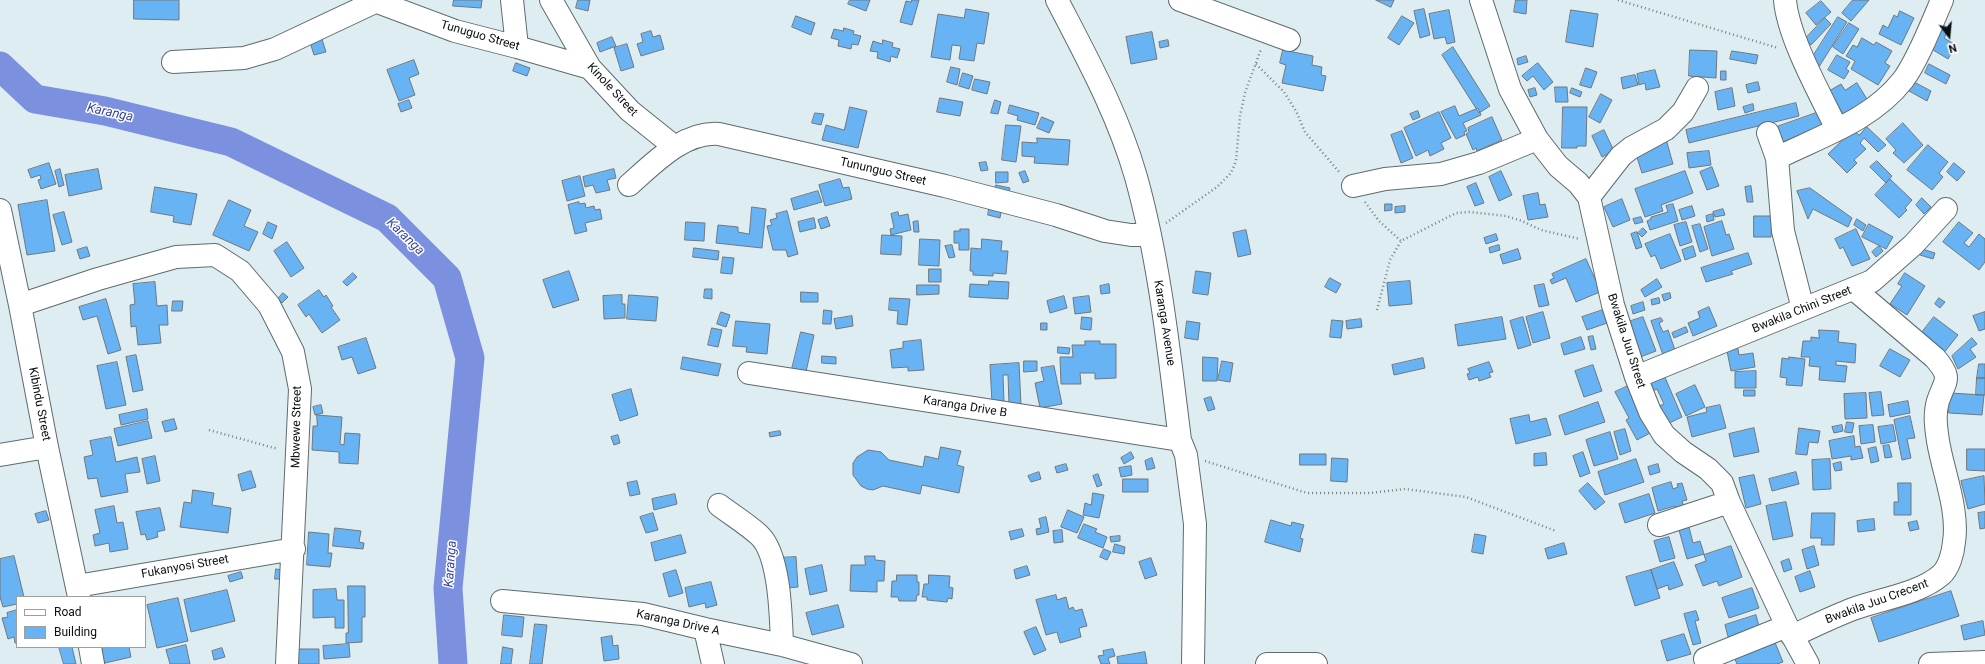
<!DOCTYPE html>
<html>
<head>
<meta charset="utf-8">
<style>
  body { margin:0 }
  #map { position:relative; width:1985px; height:664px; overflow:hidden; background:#deedf1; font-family:Roboto,sans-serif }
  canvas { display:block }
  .legend { position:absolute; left:16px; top:596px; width:130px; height:52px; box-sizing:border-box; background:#fff; border:1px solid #9d9f9f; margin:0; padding:5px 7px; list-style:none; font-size:12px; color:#0a0f10 }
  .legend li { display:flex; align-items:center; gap:8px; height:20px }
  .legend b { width:20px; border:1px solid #9d9f9f }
  .north { position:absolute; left:1929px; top:16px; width:40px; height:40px; -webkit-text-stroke:3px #fff; paint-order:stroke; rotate:164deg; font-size:11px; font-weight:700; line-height:16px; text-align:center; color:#0a0f10 }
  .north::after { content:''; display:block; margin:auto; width:14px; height:18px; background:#0a0f10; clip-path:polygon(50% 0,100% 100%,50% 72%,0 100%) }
</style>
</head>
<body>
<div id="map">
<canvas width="1985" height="664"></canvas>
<ul class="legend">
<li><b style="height:5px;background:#fff"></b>Road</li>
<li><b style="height:11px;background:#67b3f3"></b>Building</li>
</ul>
<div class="north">N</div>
</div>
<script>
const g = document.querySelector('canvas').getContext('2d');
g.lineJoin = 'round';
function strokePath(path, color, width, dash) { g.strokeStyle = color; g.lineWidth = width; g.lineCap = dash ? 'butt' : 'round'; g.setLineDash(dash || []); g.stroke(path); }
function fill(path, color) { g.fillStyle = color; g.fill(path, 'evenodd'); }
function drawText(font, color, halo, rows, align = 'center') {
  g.font = font + ' Roboto,sans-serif'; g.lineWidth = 3; g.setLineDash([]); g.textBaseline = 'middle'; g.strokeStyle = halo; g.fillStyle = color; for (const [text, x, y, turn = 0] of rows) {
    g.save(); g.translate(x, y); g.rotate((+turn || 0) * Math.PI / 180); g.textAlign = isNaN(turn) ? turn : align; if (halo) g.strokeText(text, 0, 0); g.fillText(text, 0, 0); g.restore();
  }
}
strokePath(new Path2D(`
  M0,66l35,33 70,12 126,31 156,76 60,60 23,80 -22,230 5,76`), '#7c90e0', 29);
const building = new Path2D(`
  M134,0h45v20l-45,-1z
  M454,0h28l-1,8 -28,-2z
  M578,0h12l-2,11 -12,-3z
  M850,0h20l-4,11 -18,-7z
  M912,0h7l-7,25 -12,-3 6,-21 5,1z
  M1376,0h18l-3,7z
  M1516,0h11l-1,14 -12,-2z
  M1853,0h16l-18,21 -9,-8z
  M1821,1l10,11 -15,13 -10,-12z
  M966,9l23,4 -5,31 -7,-1 -3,18 -15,-2 2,-13 -9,-1 -2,15 -19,-3 7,-43 26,4z
  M1424,9l6,26 -10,3 -6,-27z
  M1449,10l6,32 -8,2 -2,-7 -11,2 -5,-25z
  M1571,10l27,4 -5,33 -27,-5z
  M1900,11l14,7 -13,27 -22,-11 4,-9 5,3 6,-13 3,2z
  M796,16l19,7 -4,12 -19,-8z
  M1402,16l12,7 -15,22 -11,-7z
  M1838,17l9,5 -30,48 -9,-6z
  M1825,18l6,6 -20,21 -6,-6z
  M1938,22l12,7 -6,9 12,7 -8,14 -23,-14z
  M1849,23l10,6 -16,25 -10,-7z
  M844,28l10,3 -1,3 8,2 -3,9 -6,-1 -1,5 -13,-3 1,-6 -8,-2 3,-9 9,2z
  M651,31l2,6 7,-2 4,14 -23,7 -4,-12 6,-2 -2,-8z
  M1152,32l5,27 -26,5 -5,-27z
  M321,36l5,16 -12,3 -5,-16z
  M612,37l4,9 -16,6 -3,-9z
  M1862,38l12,7 2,-3 16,9 -7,12 5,3 -12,19 -27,-16 4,-8 -9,-5 7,-11 4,2z
  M883,40l10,3 -1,4 8,2 -3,9 -6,-2 -1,6 -13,-4 1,-6 -8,-1 3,-10 9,3z
  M1168,40l1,6 -9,2 -1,-6z
  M627,44l7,23 -13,4 -7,-23z
  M1453,47l37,59 -11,7 -37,-58z
  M1283,50l30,6 -1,9 10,2 -1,8 5,1 -3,15 -41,-8 4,-18 -6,-2z
  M1690,50l27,1 -1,27 -27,-2z
  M1732,51l26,4 -2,9 -26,-5z
  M1837,55l13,7 -4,7 3,2 -5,8 -16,-9z
  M1526,56l2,6 -10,3 -1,-6z
  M414,60l5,14 -10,4 6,17 -16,6 -12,-31z
  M516,63l14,5 -3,8 -14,-5z
  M1538,63l15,19 -9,8 -11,-14 -6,5 -5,-5z
  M1929,64l21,11 -4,9 -21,-11z
  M951,67l9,2 -3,16 -10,-3z
  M1586,68l11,4 -6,16 -11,-3z
  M1655,70l5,17 -14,3 -1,-7 -6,2 -2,-11z
  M1721,71h5v9h-5z
  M963,73l10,3 -4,13 -10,-3z
  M1635,75l3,10 -15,4 -2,-11z
  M975,79l15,3 -3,12 -15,-4z
  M1758,82l2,8 -12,3 -2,-8z
  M1914,82l17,9 -4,10 -18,-10z
  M1857,83l13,21 -24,15 -17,-28 12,-7 4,6z
  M1555,87h12l1,15h-12z
  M1535,88l2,7 -7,2 -2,-7z
  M1572,88l10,4 -2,5 -10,-4z
  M1732,88l3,18 -17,4 -3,-18z
  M1601,94l11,6 -12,23 -11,-6z
  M940,98l23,4 -3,14 -23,-4z
  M409,100l3,8 -11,4 -3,-8z
  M995,100l6,2 -3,12 -7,-1z
  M1796,103l3,13 -110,27 -3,-13z
  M1753,104l1,6 -9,3 -2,-6z
  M1010,105l29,8 -4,12 -18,-5 1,-4 -10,-3z
  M1455,106l4,10 19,-8 3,7 -18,8 4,8 -3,1 1,3 -9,4 -15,-27z
  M850,107l17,4 -9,37 -36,-8 4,-15 18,5z
  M1563,107h24l-1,39h-9v2h-15z
  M1418,111l2,6 -7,3 -3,-6z
  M1439,112l12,26 -10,5 3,6 -14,7 -2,-6 -12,6 -12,-28z
  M1819,112l5,16 -51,17 -5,-15z
  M815,113l9,1 -3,11 -9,-2z
  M1042,117l12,5 -5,11 -12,-5z
  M1492,117l10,23 -25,11 -1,-3 -3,2 -7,-16 3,-2 -1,-4z
  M1903,123l20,22 -19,18 -11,-10 3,-3 -10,-11z
  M1006,125l15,1 -5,36 -14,-2z
  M1867,127l19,18 -8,7 -14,-14 -4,5 6,6 -12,11 3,3 -10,10 -19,-19 25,-24 6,5z
  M1604,130l10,21 -12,6 -10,-21z
  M1402,131l11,27 -12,5 -10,-28z
  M1037,138l33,2 -2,25 -34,-2 1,-6 -13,-1v-14l15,1z
  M1666,139l7,25 -31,9 -8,-25z
  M1928,145l20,17 -9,11 4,4 -11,13 -25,-20z
  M1709,151l2,14 -22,3 -2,-15z
  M1877,161l15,15 -6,7 -16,-16z
  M986,162l2,8 -7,1 -2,-8z
  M49,163l7,21 -15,5 -3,-9 3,-1 -1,-4 -9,3 -3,-8z
  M1954,163l11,9 -8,9 -10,-9z
  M1712,167l7,19 -12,4 -7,-18z
  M60,169l4,16 -5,2 -4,-16z
  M98,169l4,20 -33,7 -4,-21z
  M614,169l2,9 -9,2 3,10 -14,3 -3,-8 -8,2 -2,-10z
  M1025,171l4,10 -6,2 -4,-10z
  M1501,171l11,24 -13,6 -10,-24z
  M1685,171l8,22 -32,12 2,6 -18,6 -10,-28z
  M996,172h12v10l-12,1z
  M580,176l5,20 -18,5 -5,-20z
  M840,179l3,9 6,-1 3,12 -27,7 -6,-21z
  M1890,179l22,21 -7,8 2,2 -8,8 -24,-23z
  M1476,183l8,20 -9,3 -8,-19z
  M996,185l14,3 -2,7 -14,-2z
  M1751,186l2,16h-6l-2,-15z
  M155,187l42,7 -6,31 -18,-3 1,-6 -23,-4z
  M1810,188l42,30 -4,9 -35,-18 -5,10 -11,-28z
  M818,191l4,11 -28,8 -3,-11z
  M1538,193l2,12 5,-1 3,13 -20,3 -5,-24z
  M1922,198l9,9 -7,7 -8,-9z
  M1622,199l8,21 -17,7 -9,-20z
  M47,200l8,51 -28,4 -9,-50z
  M229,200l22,10 -7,16 14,6 -9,19 -36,-16z
  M579,202v2l6,-1 1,5 8,-2 1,4 5,-1 2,10 -17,4 2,8 -12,3 -7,-29z
  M1385,204h7v6l-7,1z
  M1673,204l5,17 -28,9 -3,-9 4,-2v-2l17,-5 -2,-6z
  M1405,206v6l-10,1v-6z
  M1692,206l3,10 -13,4 -3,-10z
  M752,207l14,2 -4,39 -46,-5 2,-18 20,2v5l11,2z
  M989,209l12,3 -1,6 -12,-3z
  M1723,209l2,6 -10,2 -2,-5z
  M787,211l11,43 -10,3 -2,-7h-13l-6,-24 5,-1 -2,-5 7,-2 -1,-4z
  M64,212l8,30 -10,3 -9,-30z
  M898,212l1,4 9,-2 3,16 -20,5 -1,-6 4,-1 -3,-14z
  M1713,214l1,6 -7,2 -1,-6z
  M1754,216h18l-1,21h-17z
  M827,217l3,9 -9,3 -3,-9z
  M1641,217l2,5 -8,2 -2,-5z
  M814,218l2,10 -16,4 -2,-10z
  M1857,219l9,6 -3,6 -9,-6z
  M918,221l1,11h-5l-1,-10z
  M1722,221l4,14 3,-1 5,15 -22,7 -8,-29z
  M268,222l9,4 -5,13 -9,-5z
  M686,222l19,1 -1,18 -19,-1z
  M1686,222l6,20 -12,4 -6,-21z
  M1959,222l14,11 -9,10 5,4 10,-13 6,5v23l-6,8 -36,-28z
  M1700,224l8,25 -8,3 -8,-26z
  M1869,224l24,13 -7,12 -24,-12z
  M1643,228l4,4 -5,5 -4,-4z
  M960,229h9v21h-10v-7h-5v-12h6z
  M1856,229l14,30 -18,7 -9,-19 -3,2 -5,-10z
  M1246,230l5,24 -13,3 -5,-24z
  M1637,232l5,15 -6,2 -5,-15z
  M1496,234l2,6 -12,4 -2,-6z
  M1670,234l11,27 -20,8 -6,-14 -4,2 -6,-13z
  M882,235l20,1 -1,19 -20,-1z
  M920,239l20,1 -1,26 -20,-1z
  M982,239l20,2 -1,10h7l-2,23 -13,-1v3l-20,-1v-4h-3l1,-23 10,1z
  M287,242l17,26 -13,9 -17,-26z
  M952,245l3,12 -6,1 -4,-12z
  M1499,245l1,5 -10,3 -1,-5z
  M1693,246l3,10 -11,4 -3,-10z
  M1879,246l4,5 -7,6 -4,-5z
  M87,247l3,9 -10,3 -3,-9z
  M694,248l25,3 -1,9 -25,-3z
  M1518,249l3,10 -18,5 -3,-9z
  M1922,249l13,4 -2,6 -13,-4z
  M1748,253l4,11 -21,7 2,3 -27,8 -5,-14z
  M723,257l11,1 -2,16 -11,-1z
  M1586,259l10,22 7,-3 4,11 -31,13 -10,-24 -14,6 -2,-4 4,-2 -2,-4z
  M929,269h12v13h-12z
  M569,271l10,29 -26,8 -10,-28z
  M1196,271l15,2 -3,22 -15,-2z
  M353,273l4,4 -10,9 -4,-4z
  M1905,273l20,13 -18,29 -17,-11 12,-18 -4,-2z
  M1330,278l11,6 -5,9 -11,-6z
  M1657,279l5,8 -17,10 -4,-7z
  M989,281l20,1 -1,17 -39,-2 1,-13 18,1z
  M1410,281l2,23 -23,2 -2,-23z
  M155,282l2,24 10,-1 1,20h-9l2,18 -23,2 -2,-19 -5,1 -1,-22 5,-1 -2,-20z
  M1109,284l1,9 -9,1 -1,-8z
  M1544,284l5,21 -10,2 -5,-21z
  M917,285h22v9l-22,1z
  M705,289h7v10l-8,-1z
  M319,290l5,7 2,-2 7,11 -2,1 9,13 -18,13 -13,-19 -3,3 -8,-12z
  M801,292l17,1v9h-17z
  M283,293l5,4 -6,6 -4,-4z
  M1670,293l1,5 -7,3 -2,-6z
  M622,295v9h3v14l-21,1 -1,-23z
  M629,295l29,2 -2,24 -29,-2z
  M1064,296l3,12 -17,5 -3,-12z
  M1089,296l2,16 -16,2 -2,-16z
  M890,298l20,1 -3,26 -10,-1 1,-13 -9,-1z
  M1659,298l1,5 -8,2 -1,-5z
  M1939,298l6,4 -5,6 -5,-4z
  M106,299l15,51 -13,4 -11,-38 -14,4 -4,-13z
  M173,301h10l-1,10h-10z
  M1643,302l2,8 -12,4 -2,-8z
  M1709,307l8,19 -24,10 -5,-13 12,-5 -2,-6z
  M1606,309l4,13 -23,8 -5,-13z
  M824,310l8,1 -1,13h-8z
  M721,312l9,3 -4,12 -9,-3z
  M1543,312l7,26 -17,5 -7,-26z
  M1985,312v17l-6,2 -6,-15z
  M852,316l1,10 -17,3 -2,-10z
  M1082,317l10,1 -1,12 -10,-1z
  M1502,317l4,22 -48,7 -3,-21z
  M1523,317l8,28 -13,4 -8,-28z
  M1643,317l13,34 -21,8 -13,-35z
  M1934,317l24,18 -19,24 -23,-19z
  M1661,318l2,3 -4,2 4,9 5,-2 7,20 -12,5 -12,-34z
  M1361,319l1,8 -15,2 -1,-8z
  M1332,320l11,1 -2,17 -11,-1z
  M736,321l34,3 -3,30 -21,-2 1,-5 -14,-1z
  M1187,321l13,2 -2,17 -13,-2z
  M1041,323h6v7h-6z
  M1686,327l2,5 -14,6 -2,-5z
  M712,328l10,2 -4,17 -10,-2z
  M1819,330l20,1 -1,11 18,2 -1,19 -19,-2v4l11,1 -2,16 -26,-2 1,-13 -11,-1 1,-9h-9l2,-16h8v-4l8,1z
  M801,332l13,3 -8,37 -14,-3z
  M1593,336l3,13 -5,1 -3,-13z
  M1581,337l4,12 -21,6 -3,-11z
  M366,338l10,30 -18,6 -6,-17 -10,3 -4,-13z
  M1972,338l5,6 -7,5 6,8 -18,12 -6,-13z
  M921,340l3,30 -16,1v-4l-16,1 -2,-18 13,-2v-6z
  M1085,341h15v3h16v34l-21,1v-6h-15l1,11h-20l-1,-27h13l-1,-12h13z
  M1058,347l12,1 -1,6 -11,-1z
  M1738,349l1,6 14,-2 2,14 -24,4 -4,-20z
  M1890,349l20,11 -10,17 -20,-11z
  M136,355l7,35 -10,2 -7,-35z
  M822,356l14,1v7l-14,-1z
  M683,357l38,7 -3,12 -37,-7z
  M1203,357l15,1 -1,23h-14z
  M1789,357l16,2 -3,27 -16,-1 1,-7 -7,-1 2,-19 7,1z
  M1423,358l2,10 -31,7 -2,-10z
  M1024,361h13v10l-13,1z
  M1222,361l11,2 -3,19 -12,-2z
  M117,362l9,43 -20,4 -9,-43z
  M1489,362l4,10 -4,1 2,4 -12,4 -1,-4 -9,3 -2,-6 3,-1 -2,-4z
  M1019,363l2,42h-12l-1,-30h-5l1,27 -12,1 -2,-38z
  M1979,364h6v14h-8z
  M1593,365l9,26 -18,6 -9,-26z
  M1054,366l8,38 -22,4 -5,-25 9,-2 -3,-13z
  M1756,371v17h-21v-16z
  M1664,375l18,42 -17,8 -8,-18 7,-3 -7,-15 -9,4 -4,-9z
  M1977,378h8v17h-9z
  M1695,385l10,22 -19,9 -10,-22z
  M1628,386l26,45 -17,9 -11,-20 3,-2 -14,-26z
  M631,389l7,26 -18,6 -8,-26z
  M1744,390h11v6h-11z
  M1881,392l3,23 -12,1 -3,-23z
  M1866,393l1,25 -22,1 -1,-25z
  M1950,393l34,2 -2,20 -33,-2z
  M1211,397l4,12 -7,2 -4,-12z
  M1908,401l2,12 -20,4 -2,-12z
  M1598,402l7,20 -40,13 -6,-19z
  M321,405l2,8 -8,2 -2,-8z
  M1720,405l6,23 -34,9 -5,-20 20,-5 -1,-4z
  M147,409l1,10 -27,6 -2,-10z
  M317,415l25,2 -2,27 4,1 1,-12 15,1 -2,30 -19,-1v-11l-27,-2 1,-24h4z
  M1529,415l1,7 16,-4 5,17 -35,9 -6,-25z
  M1910,416l5,22 -8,1 4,19 -9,2 -8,-40z
  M174,419l3,10 -12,3 -3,-10z
  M148,421l4,17 -34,8 -4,-17z
  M1847,422l7,1 -2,10 -7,-1z
  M1842,425l1,6 -9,2 -2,-6z
  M1873,425l2,17 -14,2 -2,-18z
  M1893,425l3,16 -15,3 -3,-17z
  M1754,428l5,24 -25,5 -5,-23z
  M1799,428l21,3 -2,12 -9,-1 -2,13 -11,-1z
  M1625,429l6,22 -11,4 -6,-23z
  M780,431l1,4 -11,2 -1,-4z
  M1610,432l8,27 -24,7 -8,-26z
  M618,435l2,8 -6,2 -3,-8z
  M1854,436l1,11 5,-1 3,12 -12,2v-4l-19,3 -3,-18z
  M111,437l5,25 21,-5 3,15 -15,2 3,18 -27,5 -4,-19 -9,1 -4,-22 9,-2 -3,-14z
  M1889,445l3,12 -7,1 -2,-12z
  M941,447l20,4 -4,14 7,2 -5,26 -37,-8 -2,9 -37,-8 -10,4 -6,-1 -6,-3 -8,-11v-12l4,-6 11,-7 13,2 8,8 34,7 2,-11 13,3z
  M1876,447l3,14 -8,2 -3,-14z
  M1967,449h18v22l-18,-1z
  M1131,452l3,6 -10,6 -3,-6z
  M1583,452l7,21 -10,4 -7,-21z
  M1546,453l1,12 -13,1v-12z
  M1300,454h26v11h-26z
  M155,456l5,25 -13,3 -5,-25z
  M1152,458l3,10 -8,2 -2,-9z
  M1332,458l16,1 -1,23 -16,-1z
  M1636,459l8,23 -39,13 -7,-23z
  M1830,459l1,30 -18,1 -1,-30z
  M1841,462l1,8 -7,1 -2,-7z
  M1066,464l2,6 -11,3 -2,-6z
  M1658,464l2,8 -10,3 -2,-8z
  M1131,466l1,9 -11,2 -2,-9z
  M251,471l5,16 -14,4 -4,-16z
  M1039,472l2,7 -10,3 -3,-6z
  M1796,472l3,12 -27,7 -3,-12z
  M1098,474l4,11 -5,2 -4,-11z
  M1754,475l7,29 -15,4 -7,-30z
  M1984,476l1,28 -17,5 -7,-28z
  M1123,479h25v13h-25z
  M637,481l3,13 -10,2 -3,-13z
  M1671,482l2,7 5,-2 -1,-3 5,-1 5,17 -5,1 2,6 -8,3 -1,-4 -17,5 -6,-23z
  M1588,483l17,19 -10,8 -16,-19z
  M1898,483h13v32h-17v-13h4z
  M193,490l21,3 -2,12 19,3 -3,25 -48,-6 4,-25 7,1z
  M1093,493l11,2 -5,23 -16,-3 2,-12 6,2z
  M675,494l2,10 -23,6 -2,-11z
  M1649,494l6,19 -30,10 -6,-19z
  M1786,502l7,34 -20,4 -7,-34z
  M114,506l3,17 6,-1 5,27 -18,3 -1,-9 -14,3 -2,-11 7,-2 -5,-23z
  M160,508l5,22 -8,2 1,5 -11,3 -2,-6 -4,1 -5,-23z
  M1068,510l16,7 -7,16 -16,-6z
  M46,511l3,9 -11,3 -3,-9z
  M1985,512v16l-5,1 -2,-16z
  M653,513l5,17 -12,3 -6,-16z
  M1812,513h23l-1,32h-13l1,-7h-11z
  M1046,517l3,15 -12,3 -1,-6 5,-1 -2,-9z
  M1874,519l1,11 -17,2 -1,-11z
  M1271,520l20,6 1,-4 12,3 -4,13 3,1 -3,13 -35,-10z
  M1917,521l2,8 -9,2 -2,-8z
  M1084,524l13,5 -2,3 12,5 -4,11 -25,-10z
  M1689,527l4,16 7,-2 4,13 -17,5 -8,-29z
  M335,528l26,3 -2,11 5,1 -1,6 -30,-3z
  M1022,529l2,7 -13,4 -2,-8z
  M1062,530l1,12 -9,1 -1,-12z
  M309,532l20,2 -1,19h4l-2,14 -23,-2z
  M1475,534l11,2 -3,18 -11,-2z
  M681,535l5,18 -31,8 -4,-18z
  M1120,536v5l-9,1 -1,-5z
  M1669,537l6,21 -15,4 -6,-21z
  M1564,543l3,11 -19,5 -3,-10z
  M1115,544l10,3 -1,7 -11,-2z
  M1731,546l11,31 -23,9 -2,-5 -14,5 -8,-21 11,-4 -2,-6z
  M1814,546l5,19 -12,4 -5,-19z
  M1104,549l7,3 -4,8 -7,-3z
  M14,556l10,41h-7v7l-14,3 -3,-10v-38z
  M865,556h10v4l10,1 -1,20h-7v11l-27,-1 1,-26h14z
  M796,557l2,30 -20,2 -2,-31z
  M1151,558l6,17 -12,4 -6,-17z
  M1789,559l3,10 -8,3 -3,-10z
  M1674,562l9,23 -14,5 -1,-5 -11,4 -6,-19z
  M822,565l5,26 -17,4 -5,-26z
  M1027,566l3,9 -14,4 -2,-9z
  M276,569l6,1 -1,9h-6z
  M676,570l7,23 -14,4 -6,-23z
  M1651,570l9,28 -25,8 -9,-29z
  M1810,571l5,16 -15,5 -5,-15z
  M241,572l2,6 -13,4 -2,-6z
  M897,575h20v7h2v13h-2l-1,6h-17l-1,-4h-7l1,-16h4z
  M929,575l21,1 -1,11 4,1 -1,11 -4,-1 -1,4 -20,-2v-3h-5l2,-13h4z
  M711,582l6,23 -11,3 -1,-5 -16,4 -4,-19z
  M348,586h17v31h-3v25l-16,1v-10h2z
  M1752,588l7,20 -30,10 -7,-20z
  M336,589l1,11h7v28h-9v-11l-22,1v-28z
  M227,590l8,31 -44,11 -7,-32z
  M1951,591l8,25 -80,26 -8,-24z
  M1056,595l1,5 9,-3 3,12 4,-2 2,4 7,-2 5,17 -8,2 2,9 -21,6 -3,-11 -11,3 -10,-35z
  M178,598l10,43 -31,7 -10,-43z
  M838,605l6,22 -32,8 -6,-22z
  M17,610v33h-2l-1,-6 -6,2 -6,-21 6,-1 -1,-4z
  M1696,611l3,9 -4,1 6,22 -8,2 -9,-31z
  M504,615l20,2 -2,20 -20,-2z
  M1756,615l5,19 -31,10 -5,-19z
  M1983,621l2,14 -21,5 -3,-14z
  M535,624l12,1 -5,39h-12z
  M1036,627l10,23 -12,5 -10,-23z
  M1684,634l7,20 -24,7 -6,-20z
  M612,636l1,10 5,-1 1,14 -15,2 -3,-23z
  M1774,640l9,22 -6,2h-40l-3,-7z
  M349,644l1,13 -26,2 -1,-13z
  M186,645l4,19h-20l-4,-14z
  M59,647h13l4,17h-12z
  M102,647h27l2,10 -26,6z
  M503,647l10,2 -2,15h-10z
  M222,648l3,9 -11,3 -2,-9z
  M292,649h27v15h-28z
  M1113,649l2,7 -7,2 2,6h-9l-3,-8 6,-1 -1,-4z
  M1145,652l2,12h-29l-1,-7z`);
fill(building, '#67b3f3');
strokePath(building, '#6f7880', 1);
const minor = new Path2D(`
  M372,0l83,31 62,16 73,21
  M512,0l5,47
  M551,0l39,68 40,43 45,36
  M1057,0c30,58 61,114 79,177 24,86 33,176 44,263l6,15 9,69 -2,140
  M1180,0l109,40
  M1481,0l29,89 27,50 21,27 20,17 11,14 24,108 23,72 14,35 14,23 19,17 25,17 14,14 7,19 58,124 21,38
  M1785,0c3,37 35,94 52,129
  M173,62l71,-4 31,-9 102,-48
  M1768,133l9,25 6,73 20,78
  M1777,158c44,-22 95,-38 126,-78 15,-20 29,-57 39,-80
  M629,185c25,-22 55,-54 90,-51l226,52 111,29 49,16 26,4h19
  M1353,186l32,-7 56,-5 38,-11 58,-24
  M1589,197l32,-41 10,-8 35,-19 17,-17 14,-24
  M0,210l20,95 27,142 32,150
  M20,305l78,-26 78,-22 39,-2 25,16 29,34 24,47 7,37 -13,275
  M749,373l431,67
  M1636,377l236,-96 41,-36 33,-36
  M0,455l47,-8
  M719,505c13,10 28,19 40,30 21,19 22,82 23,110
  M1659,525l70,-23
  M77,586l217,-37
  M502,601l141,13 62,15 77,16 69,19
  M705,629l8,35
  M1792,636c20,-9 40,-19 61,-27 27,-10 66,-15 88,-34 8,-7 12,-22 13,-33 5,-32 -11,-70 -16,-101 -2,-13 -4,-27 0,-40 7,-21 15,-22 -3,-43l-81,-69
  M90,647l3,17
  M1705,659l82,-33
  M1267,664h49
  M1930,664l55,-2`);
strokePath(minor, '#5e6b6f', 24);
strokePath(new Path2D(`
  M1618,0l160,48
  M1256,64l28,28 12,19 9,21 35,41
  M1365,202l14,19 22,20
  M1166,223l51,-36 14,-14 5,-12 4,-45 5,-23 16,-44
  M1377,310l13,-50 11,-19 55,-28 14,-1 36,4 16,5 19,9 39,9
  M209,430l69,19
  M1205,461l102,32h63l35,-4 61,8 90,34`), '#768082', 2.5, [1, 3]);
strokePath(minor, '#fff', 22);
drawText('12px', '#0a0f10', '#fff', [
  ["Tunuguo Street",480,36,16],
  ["Kinole Street",612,90,47],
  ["Tununguo Street",883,172,13],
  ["Bwakila Chini Street",1802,310,-22],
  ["Karanga Avenue",1164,323,81],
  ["Bwakila Juu Street",1626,341,72],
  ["Kibindu Street",39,404,79],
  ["Karanga Drive B",965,407,9],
  ["Mbwewe Street",297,427,-89],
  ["Fukanyosi Street",185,567,-10],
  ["Bwakila Juu Crecent",1877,602,-20],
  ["Karanga Drive A",678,623,12]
]);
drawText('italic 13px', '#3746a3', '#fff', [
  ["Karanga",110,113,12],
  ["Karanga",405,237,44],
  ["Karanga",451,564,-86]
]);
</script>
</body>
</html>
